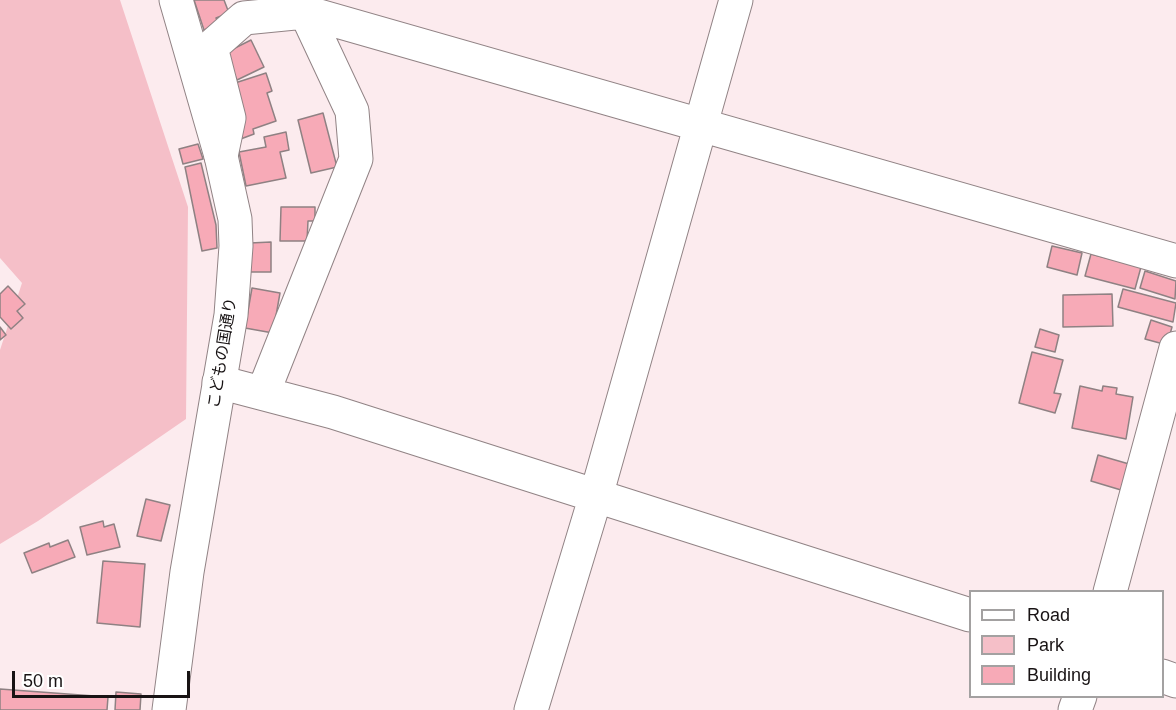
<!DOCTYPE html>
<html>
<head>
<meta charset="utf-8">
<style>
  body { margin:0 }
  #map { position:relative; width:1176px; height:710px; overflow:hidden; background:#fcebee; font-family:Helvetica,sans-serif }
  canvas { display:block }
  .legend { position:absolute; left:969px; top:590px; width:195px; height:108px; box-sizing:border-box; background:#fff; border:2px solid #a3a1a1; margin:0; padding:8px 10px; list-style:none; font-size:18px; color:#181314 }
  .legend li { display:flex; align-items:center; gap:12px; height:30px }
  .legend b { width:30px; border:2px solid #a3a1a1 }
  .scale { position:absolute; left:12px; top:671px; width:178px; height:27px; box-sizing:border-box; border:3px solid #181314; border-top:0; padding-left:8px; font-size:18px; line-height:21px; white-space:nowrap; color:#181314; -webkit-text-stroke:4px #fff; paint-order:stroke }
</style>
</head>
<body>
<div id="map">
<canvas width="1176" height="710"></canvas>
<ul class="legend">
<li><b style="height:8px;background:#fff"></b>Road</li>
<li><b style="height:16px;background:#f5bfc8"></b>Park</li>
<li><b style="height:16px;background:#f7aab7"></b>Building</li>
</ul>
<div class="scale">50 m</div>
</div>
<script>
const g = document.querySelector('canvas').getContext('2d');
g.lineJoin = 'round';
function fill(path, color) { g.fillStyle = color; g.fill(path, 'evenodd'); }
function strokePath(path, color, width, dash) { g.strokeStyle = color; g.lineWidth = width; g.lineCap = dash ? 'butt' : 'round'; g.setLineDash(dash || []); g.stroke(path); }
function drawText(font, color, halo, rows, align = 'center') {
  g.font = font + ' Helvetica,"Noto Sans JP",sans-serif'; g.lineWidth = 4.5; g.setLineDash([]); g.textBaseline = 'middle'; g.strokeStyle = halo; g.fillStyle = color; for (const [text, x, y, turn = 0] of rows) {
    g.save(); g.translate(x, y); g.rotate((+turn || 0) * Math.PI / 180); g.textAlign = isNaN(turn) ? turn : align; if (halo) g.strokeText(text, 0, 0); g.fillText(text, 0, 0); g.restore();
  }
}
fill(new Path2D(`
  M0,0h120l68,207 -2,212 -148,102 -38,23v-194l22,-67 -22,-25z`), '#f5bfc8');
const building = new Path2D(`
  M194,0h30l5,13 -13,5 3,7 -15,5z
  M251,40l13,27 -27,13 -12,-27z
  M266,73l6,18 -5,2 9,28 -23,8 1,5 -16,6 -3,-57z
  M323,113l14,54 -26,6 -13,-53z
  M286,132l3,18 -9,2 6,26 -40,8 -7,-34 27,-5 -2,-10z
  M198,144l5,15 -20,5 -4,-15z
  M201,163l15,62 1,23 -15,3 -17,-84z
  M281,207h34v14h-7l-1,20h-27z
  M271,242v30h-21v-29z
  M1052,246l30,7 -5,22 -30,-8z
  M1091,254l50,13 -6,22 -50,-13z
  M1145,271l31,10 -1,18 -35,-11z
  M8,286l17,18 -8,7 6,7 -12,11 -11,-12v-23z
  M252,288l28,5 -7,40 -28,-5z
  M1123,289l53,14 -3,19 -55,-15z
  M1112,294l1,32 -50,1v-32z
  M1151,320l21,7 -5,18 -22,-6z
  M0,327l6,8 -6,5z
  M1040,329l19,6 -4,17 -20,-5z
  M1032,352l31,8 -9,33 7,1 -6,19 -36,-10z
  M1080,386l22,5 1,-5 14,2 -1,6 17,3 -7,42 -54,-11z
  M1098,455l31,9 -8,26 -30,-9z
  M146,499l24,6 -9,36 -24,-5z
  M103,521l1,6 10,-3 6,23 -33,8 -7,-28z
  M68,540l7,17 -43,16 -8,-20 25,-10 1,4z
  M103,561l42,3 -5,63 -43,-4z
  M0,689l108,8 -1,13h-107z
  M116,692l25,2 -1,16h-25z`);
fill(building, '#f7aab7');
strokePath(building, '#8f8183', 1.5);
const minor = new Path2D(`
  M221,156l8,-38 -18,-71 33,-29 61,-6 871,249
  M219,382l114,30 637,203
  M263,393l93,-234 -4,-48 -52,-111
  M1110,592l66,-244
  M1162,676l14,5
  M531,710l69,-228 136,-482
  M1075,710l5,-14`);
const major = new Path2D(`
  M169,710l18,-138 44,-257 5,-69 -1,-27 -14,-63 -45,-156`);
strokePath(minor, '#918385', 35);
strokePath(major, '#918385', 35);
strokePath(minor, '#fff', 33);
strokePath(major, '#fff', 33);
drawText('16px', '#181314', '#fff', [
  ["こどもの国通り",223,353,-81]
]);
</script>
</body>
</html>
